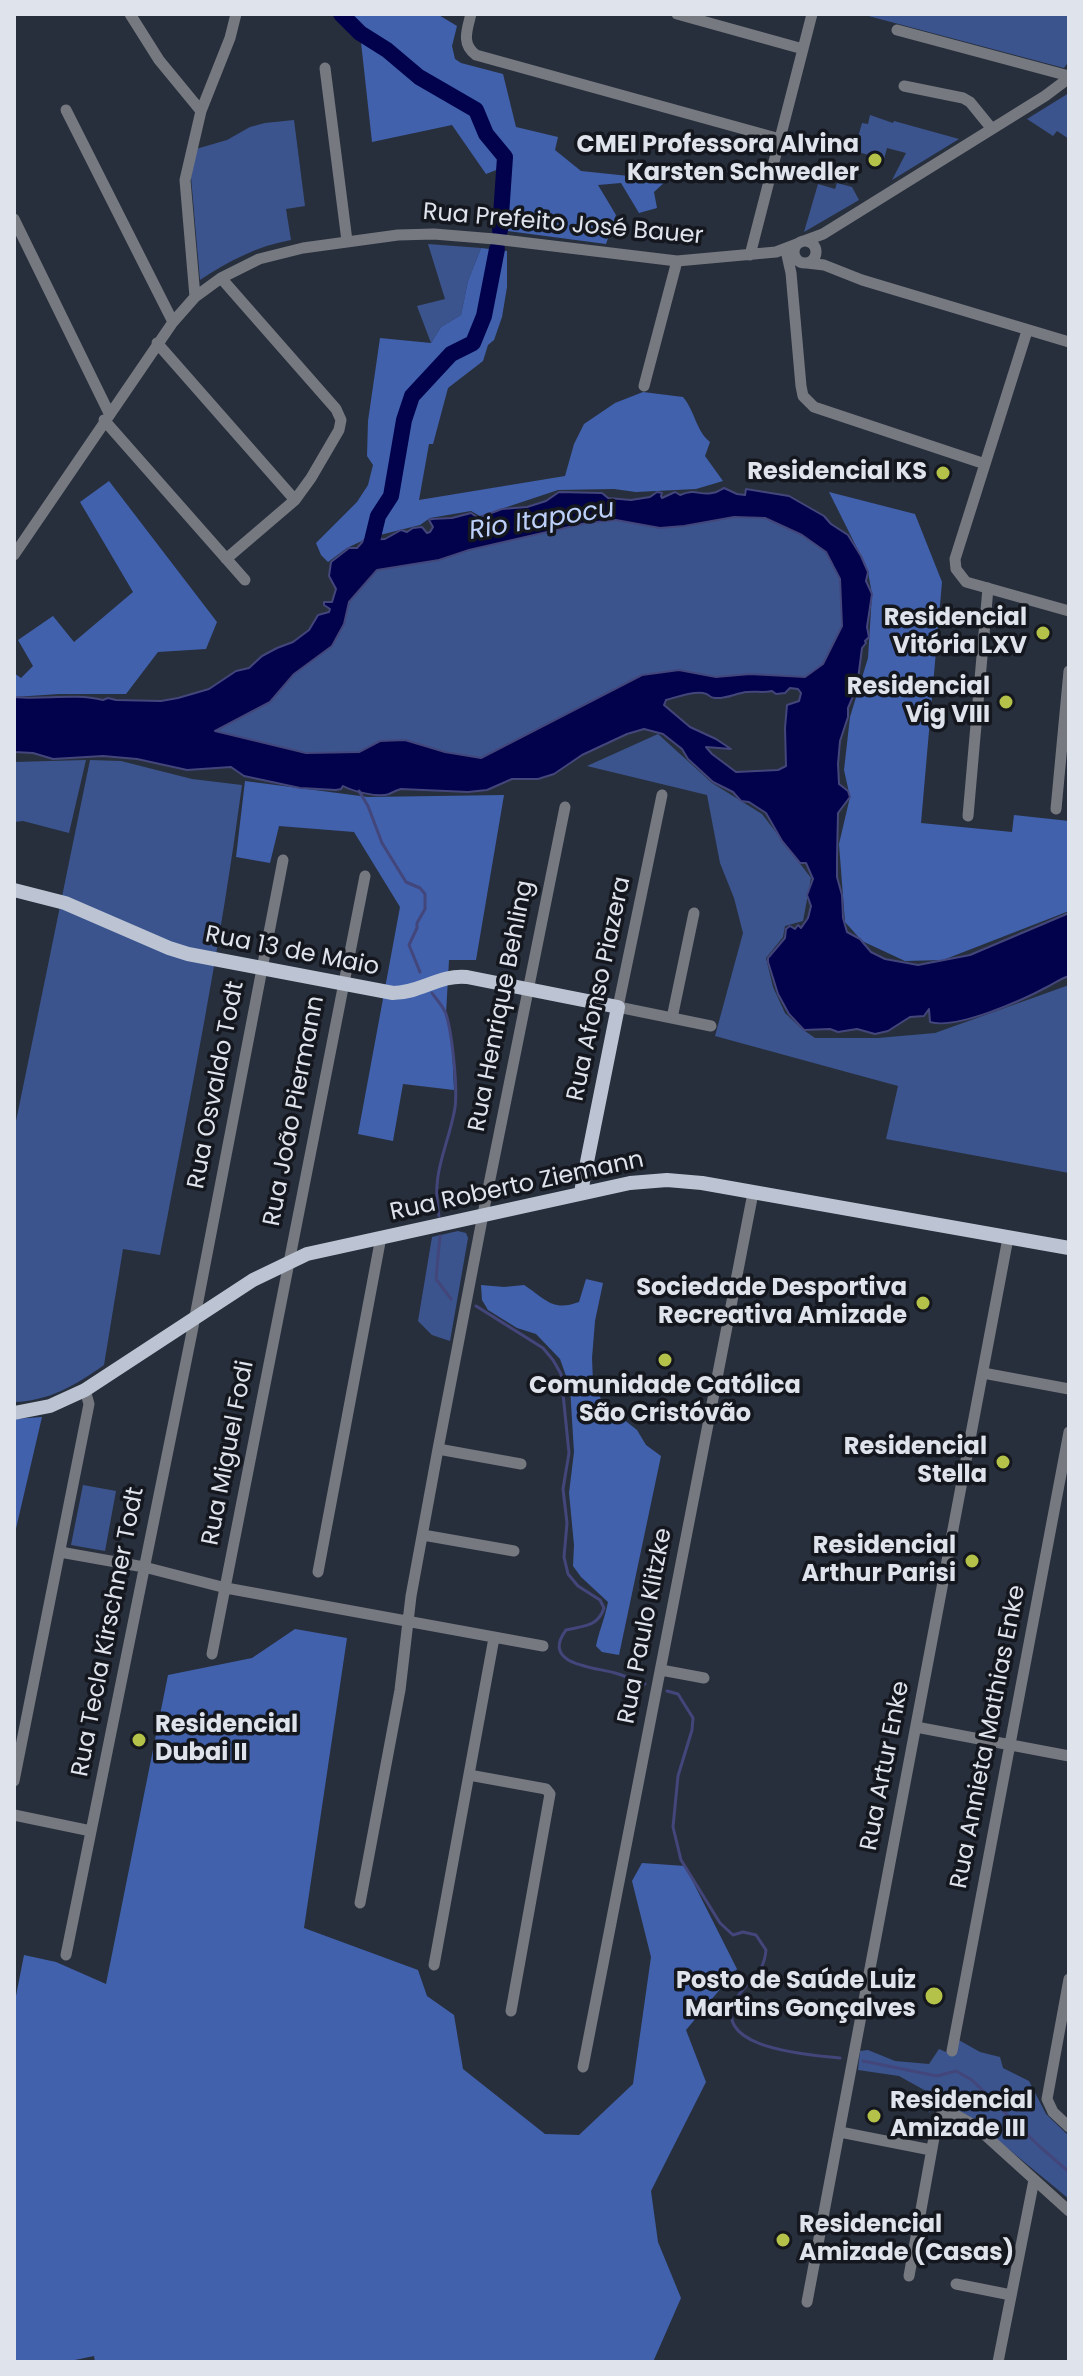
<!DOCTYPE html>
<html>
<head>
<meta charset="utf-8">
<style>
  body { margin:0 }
  #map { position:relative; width:1083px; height:2376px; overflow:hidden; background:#282f3c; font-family:Poppins,sans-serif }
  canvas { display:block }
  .frame { position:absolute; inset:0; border:16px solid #dee3ec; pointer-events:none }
</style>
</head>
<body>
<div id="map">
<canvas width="1083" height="2376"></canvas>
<div class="frame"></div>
</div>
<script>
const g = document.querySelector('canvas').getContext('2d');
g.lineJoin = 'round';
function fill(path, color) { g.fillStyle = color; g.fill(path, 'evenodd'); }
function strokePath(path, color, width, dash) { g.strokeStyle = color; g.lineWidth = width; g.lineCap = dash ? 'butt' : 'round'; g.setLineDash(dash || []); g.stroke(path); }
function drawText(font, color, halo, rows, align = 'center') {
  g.font = font + ' Poppins,sans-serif'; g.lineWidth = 7; g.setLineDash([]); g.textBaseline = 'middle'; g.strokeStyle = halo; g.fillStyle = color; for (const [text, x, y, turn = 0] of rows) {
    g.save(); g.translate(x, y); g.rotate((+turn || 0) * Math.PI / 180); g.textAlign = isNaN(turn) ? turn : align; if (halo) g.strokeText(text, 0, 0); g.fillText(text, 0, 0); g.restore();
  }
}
fill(new Path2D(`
  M861,14h208v47l-5,7z
  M1069,93v46l-12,-8 -4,5 -26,-17z
  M870,115l23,8 1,-2 65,18 -67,41 14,-27 -19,-5 -3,11 -30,-8 8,-28 6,1z
  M294,120l11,86 -19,3 5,31c-34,6 -62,21 -91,40l-9,-103 5,-28 31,-9 23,-13 15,-4z
  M837,183l15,4 7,13 -55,32 14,-48 17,5z
  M428,244l53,4 -13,33 -7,34 -20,12 -10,16 -14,-37 28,-7z
  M734,517l31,1 37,17 24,17 14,27 2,47 -19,38 -18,13 -55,-3 -34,3 -37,-7 -37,5 -161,83 -101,-16 -21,10 -53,1 -92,-22 56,-29 24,-28 38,-28 12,-22 5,-22 27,-32 63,-10 30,-10 117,-27 29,-3 45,8 24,-2z
  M658,734l54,49 50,31 49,64 -8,43 -18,5 -2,11 -17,21 7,29 12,26 17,16 13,9h63l57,-5 134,-48v188l-183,-34 12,-53 -183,-50 28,-103 -9,-35 -14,-35 -13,-68 -120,-29z
  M86,760l-17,73 -46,-12 -9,1v-60z
  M90,760l31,1 71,18 50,6c-21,158 -52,314 -82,470l-37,-6 -19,116c-28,20 -55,36 -90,37v-271z
  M458,1231l8,2 2,5 -18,103 -18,-6 -14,-14 14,-84z
  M83,1485l33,6 -11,60 -34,-6z
  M957,2039l23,13 20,5 3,11 26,13 17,33 23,22v63l-98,-81 -17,-10 -18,-4 -7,9 -3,-22 -27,-15 -41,-6 2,-19 8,-1 27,11 34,3 10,-15 7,3z`), '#3b548e');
fill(new Path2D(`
  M341,14h96l20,12 -5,20 3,13 6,4 42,11 13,53 42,10 -3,13 26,21 86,9 -13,12 3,16 -18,5 -18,-30 -23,2 18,30 -10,29 -106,-14 4,-63 -18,7 -34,-49 -80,17 -12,-109z
  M481,248l26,3v36l-5,30 -8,23 -6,5 -5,16 -35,27 -15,56h-4l-10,56 146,-24 9,-32 10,-20 31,-21 28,-11 40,5c12,14 13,34 27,45l-5,14 18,25 -27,8 -60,3 -22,-3 -56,1 -78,26 -9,-5 -41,7 -10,7 -52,13 -21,10 -19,14 -7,-7 -5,-12 41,-41 11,-17 5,-20 -6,-9 1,-35 12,-83 51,5 10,-16 20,-12 7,-34z
  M109,481l108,141 -11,27 -48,3 -32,42h-67l-45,3v-24l7,5 12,-12 -15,-26 35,-24 21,26 59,-50 -53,-90z
  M829,492l86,22 27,68 -21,241 91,9 2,-17 55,6v90l-126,49 -38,1 -43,-20 -17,-19 -6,-78 11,-47 -6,-27 6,-53 18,-59 4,-64 -4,-22 -7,-16z
  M245,781l123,16 136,-2 -28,165h-27l-3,54 6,31 2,45 -51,-6 -10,57 -35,-7 42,-227 -46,-75 -75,-6 -9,37 -34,-6z
  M586,1279l17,4 -8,38 -3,37 1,24 10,21 34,27 9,15 15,11 -42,199 -17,-3 -6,-6c3,-15 9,-28 12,-44l-27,-25 -8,-11 1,-21 -5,-52 5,-41 -4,-65 -10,-28 -24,-25 -19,-6 -29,-18 -6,-10 -1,-15 23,2 20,-2c22,14 28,27 55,17z
  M42,1417l-28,120v-118z
  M295,1629l52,9 -43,290 114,42 9,26 27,19 9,54 82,65 34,1 54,-51 18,-127 -19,-76 10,-18 43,3 52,103 -51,61 20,52 -55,109 7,51 23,56 -28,64h-558l-1,-6 -24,5 -56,1v-356l10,-51 32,7 50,22 62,-309 84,-17z`), '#4161ad');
const water = new Path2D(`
  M724,488l13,6 8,1 1,-6 43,7 35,20 7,8 17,11 13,21 7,16 -2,9 6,13 -5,33 2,10 -4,4 1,2 -4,5 -5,39 -9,21v9l-8,24 -2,23 1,20 9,7 2,6 -12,16 -1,46v18l5,18 1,23 4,14 13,7 11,13 14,7 33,6 52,-10 99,-42v63c-7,2 -14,7 -22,11 -24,13 -91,43 -117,35l-1,-13 -5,7 -14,1 -22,14 -13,3 -18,-5 -19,3 -8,-3 -26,1 -15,-16 -11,-20 -10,-32v-4l17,-20 1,-9 4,-3 5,3 3,-4 3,3 7,-10 3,-12 -4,-11 6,-16 -7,-16h-6l-18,-22 -16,-28 -17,-11 -8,-1 -8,-9 -20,-10 -25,-23 -6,-10 -19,-15 -19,-5 -17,5 -45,21 -28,19 -16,5h-26l-25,11 -19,2 -67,-3c-4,1 -8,3 -12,5 -11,4 -37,-3 -46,-8l-2,3 -5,1 -36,-2 -56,-12 -13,-9 -44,3 -50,-11 -34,-3 -50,3 -20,-6 -19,-1v-55c30,3 59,-4 89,3l5,-2 8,2 45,1 17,-3 31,-9 27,-18 13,-3 13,-12 15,-8 16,-6 16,-12 9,-15 11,-3 1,-3 -6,-4v-3h8l4,-13 -7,-13 2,-14 18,-14h8l7,-8 21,-1 16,-9 6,2 6,-4 9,-1 5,6 3,-1 3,-5 -4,-7 3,-1 20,-1 19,-5 7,5 24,-9 25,-2 19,-6 13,-9 43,1 6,5 23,2 19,-3 7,-5 5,1 -1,3 1,2 13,-6 5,3c17,-7 19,1 32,-2 4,0 8,-3 12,-5zM734,517l31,1 37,17 24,17 14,27 2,47 -19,38 -18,13 -55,-3 -34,3 -37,-7 -37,5 -161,83 -36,-6 -40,-12 -25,1 -21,11 -53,1 -91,-22 55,-29 24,-28 38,-28 12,-22 5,-22 28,-32 62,-10 30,-10 117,-27 30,-3 44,8 24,-2zM790,688l8,1 3,4 -2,8 -12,4 -2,23 1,38 -8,4 -42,2 -24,-18 -6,-7 25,2 -15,-10 -26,-12 -26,-22 2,-5c11,-3 26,-9 37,-7 9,2 4,4 12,5 12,1 21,-5 32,-6 9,-1 16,1 25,-1l4,3 9,-1z`);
fill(water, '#01024b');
strokePath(water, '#43467b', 2);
strokePath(new Path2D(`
  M359,791l9,15 14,37 24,39 14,6 5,6v15l-8,14v5l-8,17 11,27
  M432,993c5,7 11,13 14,21 6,19 13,80 8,99 -8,39 -23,61 -15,103
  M440,1236l-4,43 15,20
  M476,1306l67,42 10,12 8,14 8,79 -6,36 4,34 -3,34 4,17 10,12 22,14 4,8c-6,19 -21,18 -38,22 -26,35 29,37 49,43 10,3 20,7 30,11
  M667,1691l11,3 15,24 -1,12 -14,46 -5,51 8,33 39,63 13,12 10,-3 13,3 10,15c-2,24 -15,27 -28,46 -34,53 74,59 102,62
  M863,2061l74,15 19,-5 16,9 67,66 30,26`), '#43467b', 3);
strokePath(new Path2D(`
  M341,14l19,19 27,17 32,27 57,33 10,24 19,23 -5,73
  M369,553l9,-37 13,-20 13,-76 8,-24 39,-42 22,-11 11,-27 13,-67`), '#01024b', 16);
strokePath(new Path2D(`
  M130,14l29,46 42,51
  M471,14c-4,16 -10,30 5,41l304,84
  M677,14l126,35
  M897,30l172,46
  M325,68l22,173
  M904,86l59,12 7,4 22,27
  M66,110l107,212
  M14,219l95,194
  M794 252a11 11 0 1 1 22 0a11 11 0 1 1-22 0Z
  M804,241l19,-7 222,-138 24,-18
  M750,255l62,-241
  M787,255l4,18 10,113 2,10 11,11 171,57
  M807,263l17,2 38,15 207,62
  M221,278l115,131 5,11 -2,10 -28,48 -16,22 -69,59
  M195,297l-10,-117 16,-69 29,-73 6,-24
  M1027,331l-72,228 1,10 10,13 103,29
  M157,343l138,157
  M644,386l33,-125
  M104,420l141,160
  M14,555l159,-233 22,-25 26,-19 38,-19 44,-11 95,-13 36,-1 61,5 182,22 99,-9 21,-8
  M662,795l-44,212 93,19
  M1056,809l13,-138
  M968,816l20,-228
  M672,1018l22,-105
  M983,1373l86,16
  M438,1449l83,15
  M423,1535l91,16
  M60,1552l84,15 82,21 317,58
  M318,1572l63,-335
  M212,1654l153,-778
  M661,1670l43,8
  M916,1727l153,29
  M469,1775l77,14 4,5 -39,217
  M14,1781l75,-377 -4,-14
  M14,1815l77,16
  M360,1903l40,-213 11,-94 27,-147 47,-245 80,-397
  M66,1955l126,-623 91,-472
  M434,1965l60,-327
  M1069,1979l-22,120 6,13 16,15
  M952,2051l117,-619
  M583,2067l170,-874
  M840,2132l91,18
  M909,2276l28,-155 4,-6 13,-1 20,11 95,86
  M956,2284l55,11
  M807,2302l201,-1064
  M998,2362l36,-182`), '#767980', 11);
strokePath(new Path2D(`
  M14,890l51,13 104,45 19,6 205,39c27,0 47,-19 74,-16l151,30 -37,185
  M14,1413l36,-7 35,-16 168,-110 54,-26 323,-71 37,-3 35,3 367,65`), '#bcc4d3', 14);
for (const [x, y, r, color] of [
  [875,160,8,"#b4c24a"],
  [943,473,8,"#b4c24a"],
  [1043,633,8,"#b4c24a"],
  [1006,702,8,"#b4c24a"],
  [923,1303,8,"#b4c24a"],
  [665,1360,8,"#b4c24a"],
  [1003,1462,8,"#b4c24a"],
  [972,1561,8,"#b4c24a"],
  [139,1740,8,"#b4c24a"],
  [934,1996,10,"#b4c24a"],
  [874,2116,8,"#b4c24a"],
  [783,2240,8,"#b4c24a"]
]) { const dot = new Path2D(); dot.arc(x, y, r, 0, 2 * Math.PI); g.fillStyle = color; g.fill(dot); strokePath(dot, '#14171d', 3); }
drawText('bold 24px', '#dee3ec', '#14171d', [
  ["CMEI Professora Alvina",859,146],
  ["Karsten Schwedler",859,174],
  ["Residencial KS",927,473],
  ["Residencial",1027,619],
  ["Vitória LXV",1027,647],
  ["Residencial",990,688],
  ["Vig VIII",990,716],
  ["Sociedade Desportiva",907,1289],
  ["Recreativa Amizade",907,1317],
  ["Comunidade Católica",665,1387,"center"],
  ["São Cristóvão",665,1415,"center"],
  ["Residencial",987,1448],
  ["Stella",987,1476],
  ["Residencial",956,1547],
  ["Arthur Parisi",956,1575],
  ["Residencial",155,1726,"left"],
  ["Dubai II",155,1754,"left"],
  ["Posto de Saúde Luiz",916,1982],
  ["Martins Gonçalves",916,2010],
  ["Residencial",890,2102,"left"],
  ["Amizade III",890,2130,"left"],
  ["Residencial",799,2226,"left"],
  ["Amizade (Casas)",799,2254,"left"]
], 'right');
drawText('24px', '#dee3ec', '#14171d', [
  ["Rua Prefeito José Bauer",563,225,5],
  ["Rua 13 de Maio",292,952,11],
  ["Rua Afonso Piazera",600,989,-78],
  ["Rua Henrique Behling",502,1006,-79],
  ["Rua Osvaldo Todt",217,1085,-79],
  ["Rua João Piermann",295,1111,-79],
  ["Rua Roberto Ziemann",517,1187,-12],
  ["Rua Miguel Fodi",229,1453,-79],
  ["Rua Paulo Klitzke",646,1626,-79],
  ["Rua Tecla Kirschner Todt",109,1632,-79],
  ["Rua Annieta Mathias Enke",989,1737,-79],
  ["Rua Artur Enke",886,1766,-79]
]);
drawText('italic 26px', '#bcd0fa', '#14171d', [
  ["Rio Itapocu",542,521,-9]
]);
</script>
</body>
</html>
